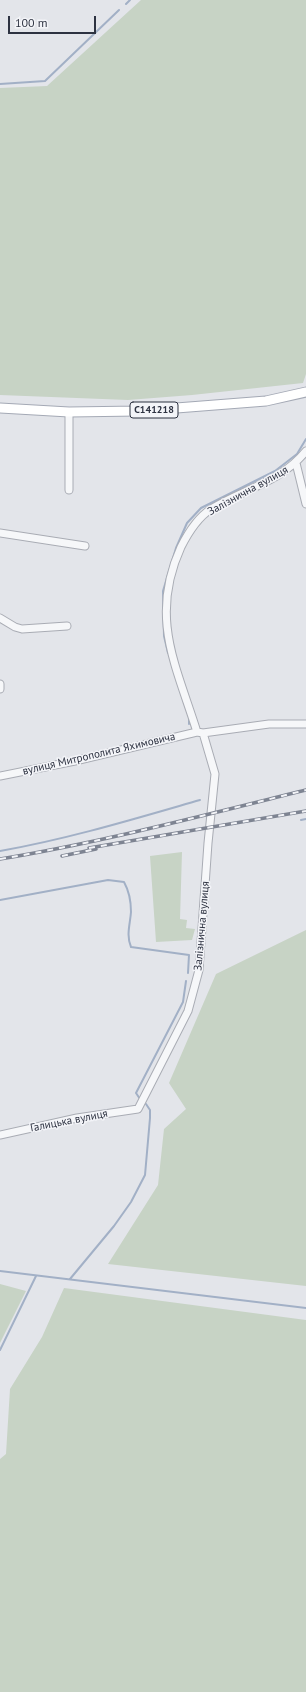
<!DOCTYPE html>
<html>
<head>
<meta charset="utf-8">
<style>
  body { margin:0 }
  #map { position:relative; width:306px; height:1692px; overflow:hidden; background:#e3e5ea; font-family:"PT Sans",sans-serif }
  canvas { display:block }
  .scale { position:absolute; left:8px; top:16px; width:88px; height:18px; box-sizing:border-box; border:2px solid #2d3241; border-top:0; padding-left:5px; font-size:12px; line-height:14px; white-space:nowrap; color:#2d3241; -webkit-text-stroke:3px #f3f4f8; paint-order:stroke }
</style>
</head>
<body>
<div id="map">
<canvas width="306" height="1692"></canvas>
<div class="scale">100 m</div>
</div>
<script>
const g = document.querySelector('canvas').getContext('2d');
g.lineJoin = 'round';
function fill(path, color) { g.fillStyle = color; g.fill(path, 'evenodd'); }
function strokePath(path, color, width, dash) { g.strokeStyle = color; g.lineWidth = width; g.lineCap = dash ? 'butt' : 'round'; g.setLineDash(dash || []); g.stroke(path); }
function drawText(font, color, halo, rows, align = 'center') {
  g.font = font + ' "PT Sans",sans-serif'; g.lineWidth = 3; g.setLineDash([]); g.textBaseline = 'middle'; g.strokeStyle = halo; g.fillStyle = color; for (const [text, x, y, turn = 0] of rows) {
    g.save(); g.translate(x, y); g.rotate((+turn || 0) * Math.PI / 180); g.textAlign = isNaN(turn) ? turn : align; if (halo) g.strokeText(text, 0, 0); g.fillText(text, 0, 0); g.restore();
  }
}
fill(new Path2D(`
  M141,0h165v374l-3,9 -111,12 -64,5 -128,-5v-307l47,-2z
  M182,852l-2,67 7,1 -1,8 9,1 -3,11 -36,2 -6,-86z
  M306,930v356l-198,-22 50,-79 6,-56 22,-20 -17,-26 47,-109z
  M0,1284l26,7 -26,52z
  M64,1288l242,32v372h-306v-233l6,-5 4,-65 32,-52z`), '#c7d3c5');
strokePath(new Path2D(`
  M126,4l4,-4
  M0,84l45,-3 74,-71
  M168,653l-4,-17 -1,-45 13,-43 11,-25 14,-15 74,-37 22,-17 9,-15
  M189,724v-6
  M301,820l5,-1
  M0,851c68,-12 134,-32 200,-51
  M0,900l108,-20 16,2c5,9 7,20 7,30 -1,13 -5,23 0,35l58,8 -1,18
  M140,1099l-4,-6 47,-91 3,-21
  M0,1271l306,37
  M70,1279l44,-53 17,-24 14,-27 5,-57v-8l-4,-6
  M0,1350l36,-74`), '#a2b0c6', 2);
const minor = new Path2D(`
  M296,463l10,41
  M69,490v-78
  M0,533l85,13
  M0,618l15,9 7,2 45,-3
  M0,684v5
  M197,732c-21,-67 -48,-115 -16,-185 7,-14 16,-29 30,-38 33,-20 70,-27 95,-58
  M203,733l66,-9h37
  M0,776l75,-15 122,-29 6,1 12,41 -7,69 -9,127 -11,41 -50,98 -61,9 -77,17`);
const major = new Path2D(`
  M0,408l69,4 69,-1 128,-10 40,-9`);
strokePath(minor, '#a9acb4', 9);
strokePath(major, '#a4a9b5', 11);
strokePath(minor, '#f6f7f9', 7);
strokePath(major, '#fff', 9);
const rail = new Path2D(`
  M89,848l217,-37
  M62,856l34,-7
  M0,859c103,-17 205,-44 306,-69`);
strokePath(rail, '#7e8492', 3.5);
strokePath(rail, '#f3f4f8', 2, [6]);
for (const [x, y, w] of [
  [154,410,48]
]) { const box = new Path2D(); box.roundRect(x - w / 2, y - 8, w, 16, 3); g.fillStyle = '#f3f4f8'; g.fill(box); strokePath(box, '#2d3241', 1); }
drawText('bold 10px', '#2d3241', null, [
  ["С141218",154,410]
]);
drawText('11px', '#2d3241', '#f3f4f8', [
  ["Залізнична вулиця",248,491,-29],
  ["вулиця Митрополита Яхимовича",99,754,-13],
  ["Залізнична вулиця",202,926,-85],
  ["Галицька вулиця",69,1121,-11]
]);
</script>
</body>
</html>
